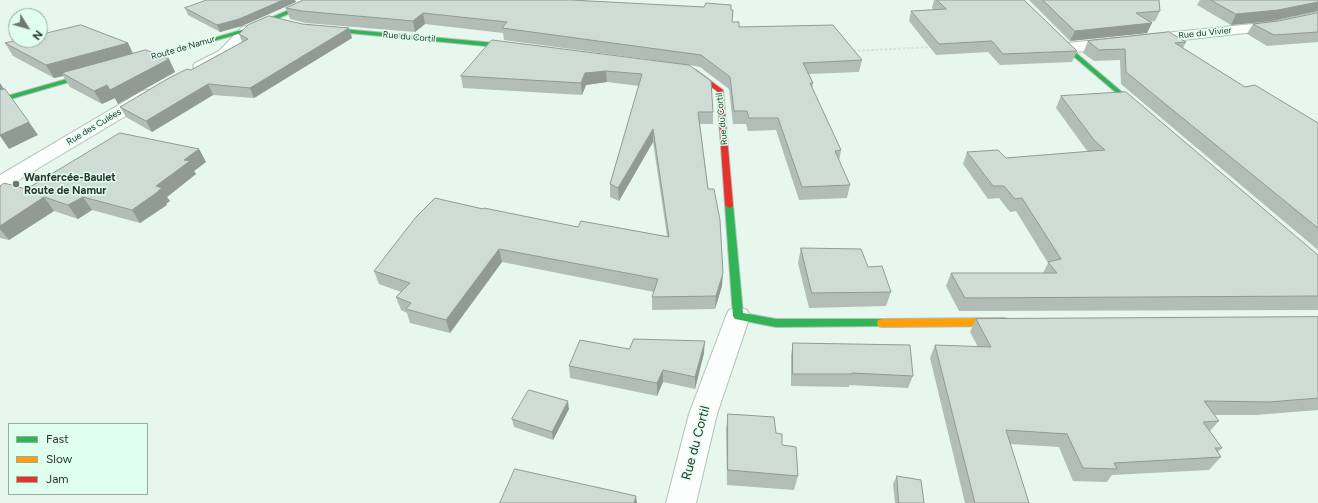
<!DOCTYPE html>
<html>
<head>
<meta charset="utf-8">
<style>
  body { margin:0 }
  #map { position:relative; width:1318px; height:503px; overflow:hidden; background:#e7f7ee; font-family:Figtree,sans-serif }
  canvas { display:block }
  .legend { position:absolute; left:8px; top:423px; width:140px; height:72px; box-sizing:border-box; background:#e0feed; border:1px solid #97ada1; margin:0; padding:5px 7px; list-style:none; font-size:12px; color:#29342e }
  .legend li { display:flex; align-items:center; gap:8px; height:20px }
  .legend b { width:20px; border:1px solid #97ada1 }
  .north { position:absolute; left:8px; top:8px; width:40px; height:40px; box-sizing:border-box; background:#e0feed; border:1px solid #97ada1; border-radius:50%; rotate:127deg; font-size:11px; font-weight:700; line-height:16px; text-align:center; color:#29342e }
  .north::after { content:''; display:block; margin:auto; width:14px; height:18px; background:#6c7871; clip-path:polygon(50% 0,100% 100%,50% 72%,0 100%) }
</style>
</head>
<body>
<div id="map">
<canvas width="1318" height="503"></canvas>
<ul class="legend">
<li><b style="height:5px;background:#30b455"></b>Fast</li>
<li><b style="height:5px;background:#ff9f0a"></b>Slow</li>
<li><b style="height:5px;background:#e5322d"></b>Jam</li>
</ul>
<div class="north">N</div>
</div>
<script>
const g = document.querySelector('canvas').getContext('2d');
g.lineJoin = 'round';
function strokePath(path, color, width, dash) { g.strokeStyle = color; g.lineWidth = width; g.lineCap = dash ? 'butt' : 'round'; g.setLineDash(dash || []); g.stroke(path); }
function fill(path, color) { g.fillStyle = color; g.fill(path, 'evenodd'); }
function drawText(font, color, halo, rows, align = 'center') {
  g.font = font + ' Figtree,sans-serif'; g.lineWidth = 3; g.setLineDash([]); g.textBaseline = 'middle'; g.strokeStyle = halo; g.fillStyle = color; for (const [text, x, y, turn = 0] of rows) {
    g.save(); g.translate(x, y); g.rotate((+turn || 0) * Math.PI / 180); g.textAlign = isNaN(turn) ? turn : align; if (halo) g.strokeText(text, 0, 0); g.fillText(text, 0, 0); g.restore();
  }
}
const street = new Path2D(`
  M1318,12v8l-46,10 -205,23 -5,-2 -3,-3 3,-3 5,-2 205,-21z
  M247,26l5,1 2,3c-10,15 -39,44 -59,39l-2,-3 2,-3 24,-12 23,-24z
  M148,90l6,1 2,4 -2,4 -147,88 -7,2v-14l142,-84z
  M738,307l9,3 3,6 -33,98 -21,89h-30l23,-89 37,-98 3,-6z`);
const fast = new Path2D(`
  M312,0h8l-71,31 -117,33 -5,-1 118,-34z
  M1016,0h6l47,47 74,63v2h-4l-74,-63z
  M320,27l197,18 3,2 -3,2 -199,-19v-2z
  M95,71l3,2 -1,1 -97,28v-4z
  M729,202l4,3 10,108 33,6h106l4,1 1,3 -1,3 -110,1 -41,-8 -2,-3 -8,-111z`);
const slow = new Path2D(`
  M1004,318l4,1 1,3 -1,3 -4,1 -122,1 -4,-1 -1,-3 1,-3 4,-1z`);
const jam = new Path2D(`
  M686,68l10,2 27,20 10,115 -1,2 -3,1 -4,-3 -8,-114 -25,-18 -8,-2 -1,-1z`);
strokePath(street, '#b3c0b9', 2);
strokePath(fast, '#b3c0b9', 2);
strokePath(slow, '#b3c0b9', 2);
strokePath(jam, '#b3c0b9', 2);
strokePath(new Path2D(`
  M853,51l78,-4`), '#dbe0dd', 2, [3, 1.5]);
fill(street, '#fbfefc');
fill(fast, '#30b455');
fill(slow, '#ff9f0a');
fill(jam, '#e5322d');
fill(new Path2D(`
  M934,0h90l53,51 -5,11 -72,3 -12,-13 -52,3 -27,-34 2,-10 23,-1 -2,-2z
  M1029,0h130l1,11 -5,10 -5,1 -3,11 -77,8z
  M1200,0h118l-46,21 -41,4 -34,-20z
  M296,2l-54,24 -22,6 -32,-17 -3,-7z
  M286,8l445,2 1,12h7v4l123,34 -3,12 -50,2 4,9 -1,6 29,61 -2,11 11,24 -3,13 -48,2 -23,-70 -28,1 -2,-7h-13l-4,-35 -29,-22 -11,-2 24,47v12h-13l8,65 14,97 -7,23 -63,1v-13l2,-5 -152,-30 -52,71 -40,-10 -3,-10 -6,-3 -5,-13 5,-5 -22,-8 -5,-13 109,-62 95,18 89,9 -14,-94 -34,59 -9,-4v-13l29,-98 -32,-4 -21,3 -4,10 -119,-7 -2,-12 206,-14 -163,-22 -1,-7 -78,-9 -10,8 -109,-9 -16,-4z
  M1318,13v29l-51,4 -20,-12 6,-10 25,-3z
  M302,24l47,4 3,10 -98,60 -41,-3 -61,37 -26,-15 -6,-10 71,-37 51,-28 -3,-8z
  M1088,41l98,1 -3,6 62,39 73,36v127l-197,-166 -1,-24 -26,1 -11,-8z
  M5,43h123l5,10 36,6 6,13 -57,32 -3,-6 -13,6 -32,-17 -7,-11 -9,2 -41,-22z
  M1061,96l257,159v55l-359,1 -13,-25 5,-13h92l5,-10 -32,-52 -6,1 -11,-14 -11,1 -25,-35 4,-12 39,6 82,-6 -32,-44z
  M199,149l7,13 -12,9 2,3 -29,23 3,4 -4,3 1,1 -27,18 -48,-13 -14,9 -24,-8 -45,29 -9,-2v-52l26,3z
  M801,248l67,19 23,25 -5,14 -77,2 -11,-45z
  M1318,317v93l-62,5h-42l5,6 -9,10 12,17 -4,4 3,5 -12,13 -97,5 -5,7 -34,-1 -14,-34 -49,-3 19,59h-64l-35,-145 5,-13 43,2 -8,-15 6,-13z
  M793,343l120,33 -5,12 -59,-3v2l-58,-1v-31z
  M629,349l75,4 -9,36 -32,-7 -6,14 -87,-18 -1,-12z
  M569,409l-16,31 -39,-13 -2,-8z
  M728,414l48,19 22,43 -4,14 -67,-5 -1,-56z
  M897,476l27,27h-29l-2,-19z`), '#b2bdb7');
fill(new Path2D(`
  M283,0h12l1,2 -54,24 -22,6 -3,-7z
  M1318,2v9l-46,10 -41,4 5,-11z
  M423,13l2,11 -10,8 -2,-11z
  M1152,23l-5,10 -77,8 5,-10z
  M349,28l3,10 -98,60 -4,-10z
  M128,43l6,13 -72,17 1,3 -9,2 -8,-13z
  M169,59l6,13 -57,32 -3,-6 -13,6 -8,-13z
  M606,71l1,11 -21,3 -4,10 -1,-12 4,-10z
  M0,83l6,9 -6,2z
  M208,84l5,11 -61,37 -6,-11z
  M29,122l9,13 -29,14 -9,-13v-1z
  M653,129v13l-34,59 -1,-13z
  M199,149l7,13 -12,9 2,3 -29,23 3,4 -4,3 1,1 -27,18 -8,-13 52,-50z
  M44,197l10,14 -45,29 -9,-11v-3z
  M83,197l9,13 -14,9 -10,-14z
  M499,249l3,13 -52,71 -4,-13z
  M723,273l-1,13 -7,23 1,-13z
  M705,341l-1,12 -9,36v-12z
  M663,370v12l-6,14v-13z
  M568,401l1,8 -16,31 -1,-8z
  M636,496l1,7h-3z`), '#919a95');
const building = new Path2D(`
  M207,0h76l-44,19 -22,6 -32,-17z
  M304,0h267l133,7 2,-4 25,2v5h2l-1,12h7v5l94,-2 29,35 -59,3 10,20h-3l31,67 -6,1 15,34 -48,2 -24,-69h-29l-2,-7h-13l-4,-34 -29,-22 -199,-27 5,-6 -84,-9 -10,8 -111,-10 -16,-3z
  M937,0h87l53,51 -74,3 -11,-13 -53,3 -28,-33 35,-2z
  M1043,0h116l1,11 -24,2 16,10 -77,8z
  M1211,0h107v2l-40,8 -42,4z
  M1318,13v19l-44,3 -21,-11 25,-3z
  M269,16l33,8 47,4 -99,60 -42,-4 -62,37 -26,-14 49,-29 18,-9 4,1 57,-31 -9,-5 9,-9z
  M81,25l47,18 -82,22 -41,-22 13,-3h22v-5z
  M1169,32l17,10 -11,1 70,44 10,-2 63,38v105l-192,-156 -1,-23 -26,1 -11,-9z
  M492,40l197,25 22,16 2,31h-15l10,77h6l6,31 3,53 -7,23 -64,1 6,-18 -159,-30 -53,71 -40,-11 5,-6 -15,-6 14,-14 -36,-12 42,-54 19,-19 48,11 1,-1 94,19 3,-6 88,16 -16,-108 -35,59 -8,-4 32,-110 -36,-3 -21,2 -4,10 -120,-7z
  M146,50l23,9 -59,31 -3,-5 -13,6 -32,-18z
  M5,89l24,33 -29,13v-45z
  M1126,92l192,163v41l-353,2 -14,-25h106l-9,-11 13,-3 -39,-61 -7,1 -11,-13h-11l-26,-34 31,-2 8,8 99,-8 -11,-10 -33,-44z
  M120,133l79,16 -15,11 6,1 -34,25 6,2 -4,3h1l-27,19 -49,-13 -15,8 -24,-8 -44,29v-40l4,-3 22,6z
  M801,248l60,1 7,18 14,-1 9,26 -79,1z
  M1318,317v81l-49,4 -65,-1 15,20 -16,1 19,26h-7l6,9 -107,6 3,6 -34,-1 -16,-34 -61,-4 23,73h-54l-40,-158 56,2 -15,-28z
  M634,339l71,2 -10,36 -32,-7 -6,13 -88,-17 11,-26 49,9z
  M793,343l117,2 3,31 -61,-3v1h-59z
  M529,390l39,11 -16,31 -40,-13z
  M728,414l46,3 2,16 6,1v11l14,2 2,29 -70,-6z
  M515,469l121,27 -2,7h-134z
  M897,476l24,4 3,23h-25z`);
fill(building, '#cfdcd5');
strokePath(building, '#919a95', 1);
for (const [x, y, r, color] of [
  [16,184,4,"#6c7871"]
]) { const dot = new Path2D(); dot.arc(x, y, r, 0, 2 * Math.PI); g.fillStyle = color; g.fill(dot); strokePath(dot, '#e0feed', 1.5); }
drawText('9px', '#29342e', '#e0feed', [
  ["Rue du Vivier",1205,33,-6],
  ["Rue du Cortil",409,37,5],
  ["Route de Namur",183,48,-16],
  ["Rue du Cortil",722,119,-96],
  ["Rue des Culées",94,127,-31]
]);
drawText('bold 11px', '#29342e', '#e0feed', [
  ["Wanfercée-Baulet",24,178],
  ["Route de Namur",24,191]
], 'left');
drawText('13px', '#29342e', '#e0feed', [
  ["Rue du Cortil",696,443,-75]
]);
</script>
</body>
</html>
